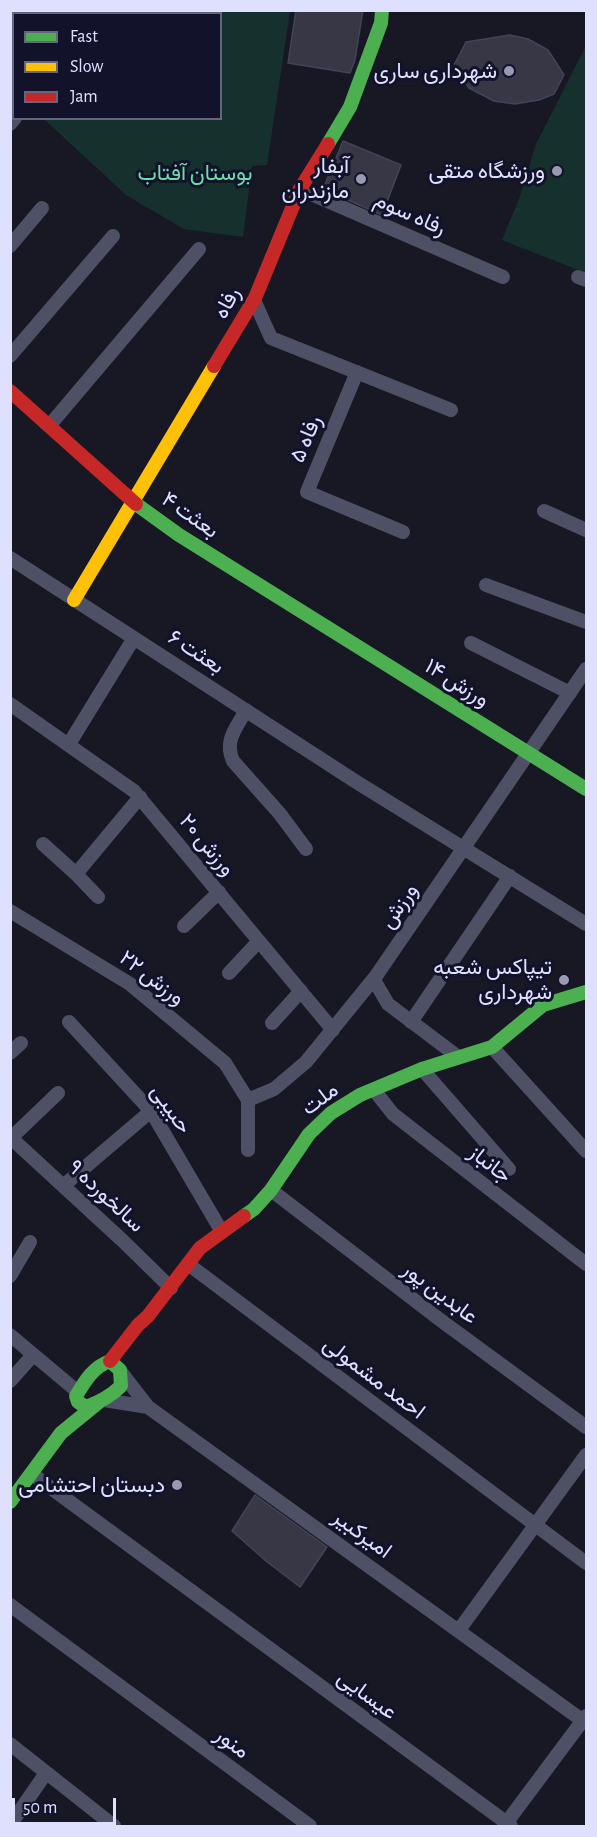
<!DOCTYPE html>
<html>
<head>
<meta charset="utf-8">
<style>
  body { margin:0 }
  #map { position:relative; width:597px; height:1837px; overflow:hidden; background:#181825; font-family:"Alegreya Sans",sans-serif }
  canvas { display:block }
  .frame { position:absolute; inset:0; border:12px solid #dee0fe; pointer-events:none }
  .legend { position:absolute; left:12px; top:12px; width:210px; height:108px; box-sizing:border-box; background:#12132b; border:2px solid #64657f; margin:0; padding:8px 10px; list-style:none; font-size:18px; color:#dee0fe }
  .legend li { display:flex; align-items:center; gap:12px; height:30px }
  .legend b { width:30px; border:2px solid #64657f }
  .scale { position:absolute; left:12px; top:1798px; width:104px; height:27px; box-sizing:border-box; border:3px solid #dee0fe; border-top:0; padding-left:8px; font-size:18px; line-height:21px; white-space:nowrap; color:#dee0fe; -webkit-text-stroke:4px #12132b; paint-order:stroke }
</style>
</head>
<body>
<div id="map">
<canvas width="597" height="1837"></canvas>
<div class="frame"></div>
<ul class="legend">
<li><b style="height:8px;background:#4caf50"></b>Fast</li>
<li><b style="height:8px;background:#ffc107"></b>Slow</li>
<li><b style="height:8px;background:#c62828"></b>Jam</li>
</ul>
<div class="scale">50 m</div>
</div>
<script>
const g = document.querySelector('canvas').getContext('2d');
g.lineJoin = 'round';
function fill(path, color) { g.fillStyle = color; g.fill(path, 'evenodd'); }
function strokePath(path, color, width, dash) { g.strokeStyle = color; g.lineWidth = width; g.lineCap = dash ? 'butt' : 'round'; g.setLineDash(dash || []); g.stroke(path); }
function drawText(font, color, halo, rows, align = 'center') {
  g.font = font + ' "Alegreya Sans",Vazirmatn,sans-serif'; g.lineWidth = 6; g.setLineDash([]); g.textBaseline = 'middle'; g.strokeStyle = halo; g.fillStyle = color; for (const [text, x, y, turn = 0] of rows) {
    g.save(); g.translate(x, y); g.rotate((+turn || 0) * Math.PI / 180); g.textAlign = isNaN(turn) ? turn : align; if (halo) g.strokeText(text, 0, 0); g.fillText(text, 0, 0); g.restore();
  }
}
fill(new Path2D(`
  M70,11h220l-23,154 -15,1 -9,71 -59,-8 -58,-34 -82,-76 176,-1v-104l-152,-1z
  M586,46v227l-84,-33 17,-41 17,-55z`), '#16312d');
fill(new Path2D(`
  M167,11v-1l54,1 -1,3 -51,-1z`), '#0e2d46');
const building = new Path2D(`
  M296,10h67l-8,50 -5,13 -62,-10z
  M510,35l18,4 20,11 16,25 -10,19 -15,6 -24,4 -21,-3 -25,-13 -16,-21 13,-25z
  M343,141l58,24 -19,50 -59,-26z
  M255,1495l72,52 -27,40 -34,-26 -34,-30z`);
fill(building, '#373746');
strokePath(building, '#434358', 1.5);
strokePath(new Path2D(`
  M10,102l4,2
  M10,124l5,-6
  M300,189l203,88
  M10,246l32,-38
  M578,277l8,3
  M254,300l17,38 180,72
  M10,356l103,-120
  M357,372l-50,120 96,40
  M49,426l150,-177
  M544,511l42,19
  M10,558l348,225 228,141
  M486,585l100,37
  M471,643l99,50
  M10,704l124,87 199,239
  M246,710c-10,19 -22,30 -13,51l47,53 26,35
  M69,744l65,-106
  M43,844l33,30 64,-77
  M76,874l22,23
  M10,911l120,73 95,79 23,37
  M184,926l35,-34
  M229,973l30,-32
  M374,980l14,24 69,52
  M69,1022l82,89 71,121
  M411,1022l99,-146
  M272,1023l29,-32
  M492,1047l94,104
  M10,1053l11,-10
  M422,1069l87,100
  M374,1090l19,24 193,150
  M10,1137l113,104 48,47
  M11,1138l47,-45
  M248,1150v-50l26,-11 32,-27 70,-86 210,-307
  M63,1186l88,-75
  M271,1190l168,129 147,108
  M188,1264l398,299
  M10,1276l20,-34
  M10,1335l68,57
  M121,1372l27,35 438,316
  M10,1381l23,-26
  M104,1400l44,7
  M32,1474l479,352
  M10,1605l300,221
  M459,1630l127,-175
  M10,1744l104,82
  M10,1825l36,-52
  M504,1826l82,-110`), '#4e5165', 14);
strokePath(new Path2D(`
  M328,144l22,-37 31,-84 1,-13
  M136,504l43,31 407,254
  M244,1216l10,-7 17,-19 38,-56 22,-21 29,-18 62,-26 70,-22 51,-42 43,-13
  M110,1361l10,9 1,16c-10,10 -21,16 -35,21l-8,-5 -2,-6c9,-15 17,-29 34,-35z
  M10,1502l51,-69 38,-31`), '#4caf50', 14);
strokePath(new Path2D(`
  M74,600l140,-234`), '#ffc107', 14);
strokePath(new Path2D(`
  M214,366l41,-68 45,-109 28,-45
  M10,391l126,113
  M110,1361l28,-36 10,-9 52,-68 44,-32`), '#c62828', 14);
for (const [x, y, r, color] of [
  [509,71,6,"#999ab2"],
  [557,171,6,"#999ab2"],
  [361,179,6,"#999ab2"],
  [564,980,6,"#999ab2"],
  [177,1485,6,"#999ab2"]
]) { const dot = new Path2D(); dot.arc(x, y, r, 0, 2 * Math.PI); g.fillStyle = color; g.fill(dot); strokePath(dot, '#12132b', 2); }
drawText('22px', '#dee0fe', '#12132b', [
  ["شهرداری ساری",497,71],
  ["آبفار",349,166],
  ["مازندران",349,191],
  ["ورزشگاه متقی",545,171],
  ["تیپاکس شعبه",552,967],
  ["شهرداری",552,992],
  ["دبستان احتشامی",165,1485]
], 'right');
drawText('22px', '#6bddaa', '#12132b', [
  ["بوستان آفتاب",195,173]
]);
drawText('22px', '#dee0fe', '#12132b', [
  ["رفاه سوم",410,214,24],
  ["رفاه",227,303,-61],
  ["رفاه ۵",306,439,-67],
  ["بعثت ۴",190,515,35],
  ["بعثت ۶",196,652,33],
  ["ورزش ۱۴",457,683,32],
  ["ورزش ۲۰",207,845,50],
  ["ورزش",399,906,-56],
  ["ورزش ۲۲",152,978,37],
  ["ملت",320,1099,-37],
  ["حبیبی",171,1109,55],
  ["جانباز",490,1164,38],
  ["سالخورده ۹",106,1196,43],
  ["عابدین پور",440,1293,37],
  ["احمد مشمولی",374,1378,37],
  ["امیرکبیر",362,1534,36],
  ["عیسایی",367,1695,36],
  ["منور",232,1743,37]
]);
</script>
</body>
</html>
